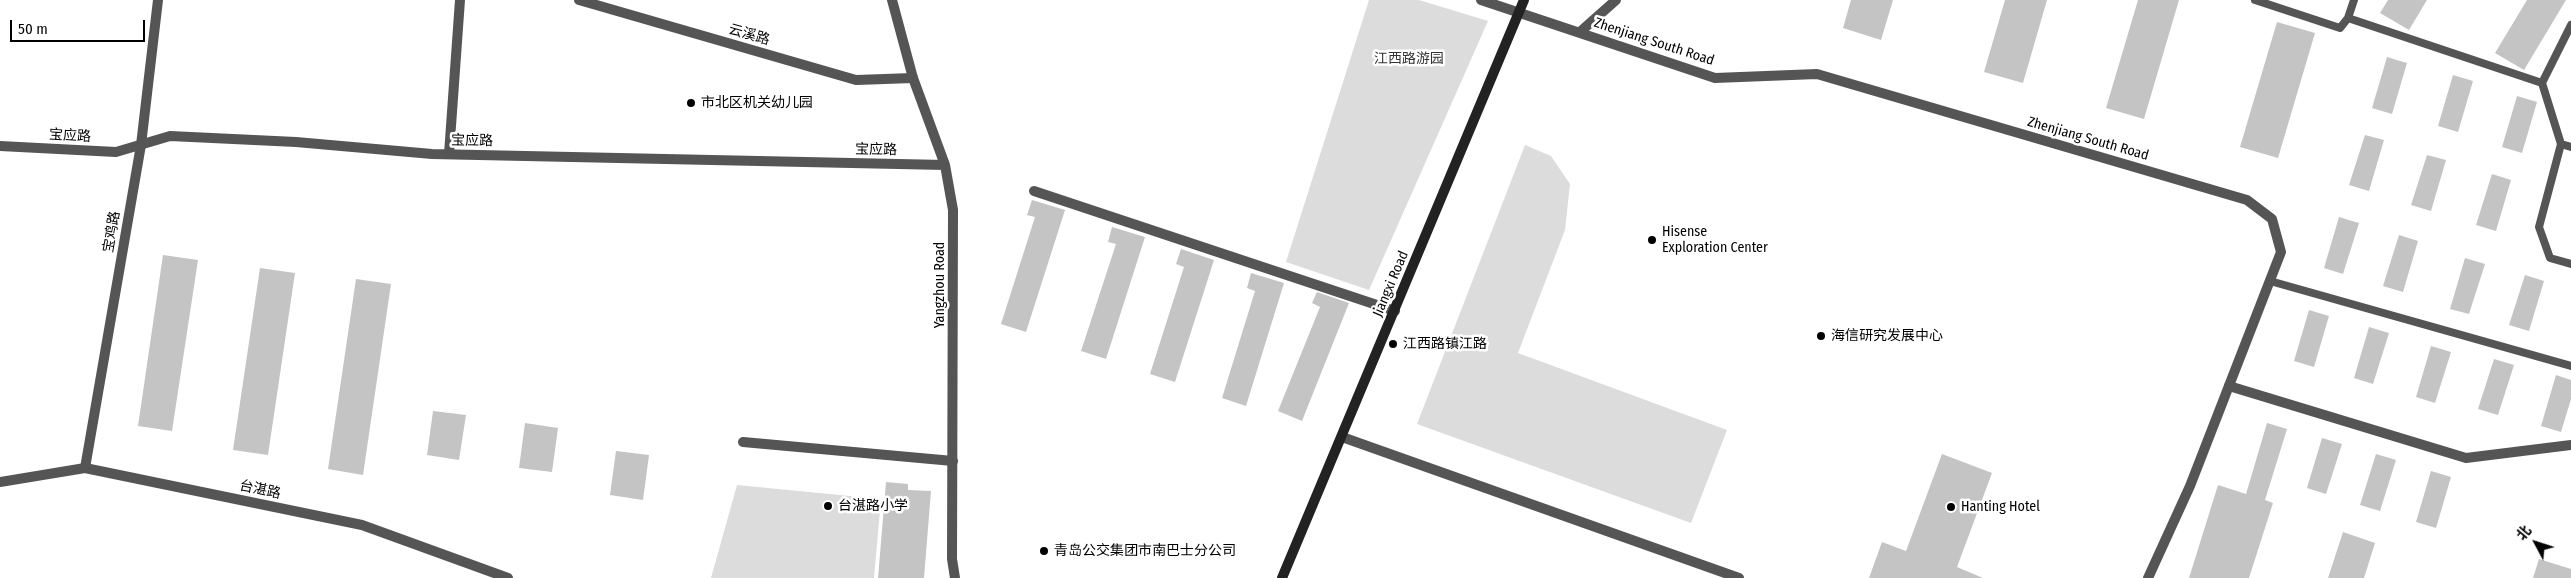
<!DOCTYPE html>
<html>
<head>
<meta charset="utf-8">
<style>
  body { margin:0 }
  #map { position:relative; width:2571px; height:578px; overflow:hidden; background:#fff; font-family:"Fira Sans Condensed","Noto Sans SC",sans-serif }
  canvas { display:block }
  .north { position:absolute; left:2511px; top:518px; width:50px; height:50px; -webkit-text-stroke:4px #fff; paint-order:stroke; rotate:310deg; font-size:14px; font-weight:700; line-height:20px; text-align:center; color:#000 }
  .north::after { content:''; display:block; margin:auto; width:18px; height:22px; background:#000; clip-path:polygon(50% 0,100% 100%,50% 72%,0 100%) }
  .scale { position:absolute; left:10px; top:20px; width:135px; height:22px; box-sizing:border-box; border:2px solid #000; border-top:0; padding-left:6px; font-size:15px; line-height:18px; white-space:nowrap; color:#000; -webkit-text-stroke:4px #fff; paint-order:stroke }
</style>
</head>
<body>
<div id="map">
<canvas width="2571" height="578"></canvas>
<div class="north">北</div>
<div class="scale">50 m</div>
</div>
<script>
const g = document.querySelector('canvas').getContext('2d');
g.lineJoin = 'round';
function fill(path, color) { g.fillStyle = color; g.fill(path, 'evenodd'); }
function strokePath(path, color, width, dash) { g.strokeStyle = color; g.lineWidth = width; g.lineCap = dash ? 'butt' : 'round'; g.setLineDash(dash || []); g.stroke(path); }
function drawText(font, color, halo, rows, align = 'center') {
  g.font = font + ' "Fira Sans Condensed","Noto Sans SC",sans-serif'; g.lineWidth = 5; g.setLineDash([]); g.textBaseline = 'middle'; g.strokeStyle = halo; g.fillStyle = color; for (const [text, x, y, turn = 0] of rows) {
    g.save(); g.translate(x, y); g.rotate((+turn || 0) * Math.PI / 180); g.textAlign = isNaN(turn) ? turn : align; if (halo) g.strokeText(text, 0, 0); g.fillText(text, 0, 0); g.restore();
  }
}
fill(new Path2D(`
  M1369,0h50l69,21 -119,269 -83,-28z
  M1525,145l26,11 19,28 -5,46 -47,123 209,77 -36,93 -274,-99z
  M737,485l144,14 -7,79h-163z`), '#dcdcdc');
fill(new Path2D(`
  M1851,0h42l-12,40 -38,-12z
  M2005,0h42l-24,83 -39,-11z
  M2138,0h41l-35,119 -38,-11z
  M2388,0h39l-18,30 -29,-17z
  M2527,0h39l-42,70 -29,-17z
  M2277,22l38,11 -37,125 -38,-11z
  M2387,57l20,6 -15,51 -20,-6z
  M2453,75l20,6 -15,51 -20,-6z
  M2517,96l20,6 -15,51 -20,-6z
  M2365,135l19,5 -15,51 -20,-6z
  M2427,155l19,5 -15,51 -20,-6z
  M2492,174l19,6 -15,51 -20,-6z
  M1032,200l33,10 -39,122 -25,-8 34,-107 -8,-2z
  M2339,217l20,6 -16,51 -19,-6z
  M1112,227l33,10 -39,122 -25,-8 35,-107 -8,-2z
  M2399,235l19,6 -15,51 -20,-6z
  M1181,249l33,11 -39,122 -25,-8 34,-107 -8,-3z
  M163,255l35,5 -26,171 -34,-5z
  M2465,258l20,6 -16,50 -19,-5z
  M260,268l35,5 -27,182 -35,-5z
  M1251,273l33,10 -38,123 -24,-8 33,-107 -8,-3z
  M2525,275l19,6 -15,50 -20,-6z
  M356,279l35,5 -28,191 -35,-6z
  M1317,292l32,11 -47,118 -24,-10 42,-104 -8,-4z
  M2309,310l20,6 -15,51 -20,-6z
  M2369,327l20,6 -16,51 -19,-6z
  M2431,346l20,6 -16,51 -19,-6z
  M2494,359l20,6 -16,50 -20,-6z
  M2556,375l15,5v19l-10,33 -20,-6z
  M433,411l33,4 -7,45 -32,-5z
  M525,423l33,5 -6,44 -33,-4z
  M2267,423l20,6 -22,71 8,3 -24,75h-60l29,-93 28,9z
  M2322,438l20,6 -16,50 -19,-6z
  M616,451l33,4 -6,45 -33,-5z
  M1942,454l50,19 -35,94 26,11h-114l13,-36 24,9z
  M2376,454l20,6 -16,51 -20,-6z
  M2431,471l20,6 -15,51 -20,-6z
  M886,482l22,2v6l23,1 -7,87h-46z
  M2343,532l32,11 -11,35h-36z
  M2539,559l32,10v9h-38z`), '#c4c4c4');
strokePath(new Path2D(`
  M2255,0l85,28 8,-10 6,-18
  M2348,18l194,65 29,-58
  M2542,83l19,61 -22,83 11,31 21,6
  M2561,144l10,3
  M2270,281l301,85`), '#555', 8);
strokePath(new Path2D(`
  M579,0l277,80 57,-2
  M1580,32l36,-32
  M449,154l11,-154
  M1034,191l361,120
  M2229,386l237,72 105,-13
  M1342,437l397,141
  M743,442l210,19
  M85,468l56,-323 17,-145`), '#555', 10);
strokePath(new Path2D(`
  M892,0l21,78 32,87 8,45 -1,349 3,19
  M1481,0l234,78 102,-4 430,126 25,19 9,33 -91,234 -42,92
  M0,146l116,6 54,-16 126,6 136,12 513,11
  M0,482l85,-14 277,57 146,53`), '#555', 10);
strokePath(new Path2D(`
  M1282,578l242,-578`), '#222', 10);
for (const [x, y, r, color] of [
  [691,103,5,"#000"],
  [1652,240,5,"#000"],
  [1821,336,5,"#000"],
  [1393,344,5,"#000"],
  [828,506,5,"#000"],
  [1951,507,5,"#000"],
  [1044,551,5,"#000"]
]) { const dot = new Path2D(); dot.arc(x, y, r, 0, 2 * Math.PI); g.fillStyle = color; g.fill(dot); strokePath(dot, '#fff', 2); }
drawText('14px', '#000', '#fff', [
  ["云溪路",749,35,16],
  ["Zhenjiang South Road",1654,42,18],
  ["宝应路",70,136,3],
  ["Zhenjiang South Road",2088,139,16],
  ["宝应路",472,141,1],
  ["宝应路",876,150,1],
  ["宝鸡路",112,232,-80],
  ["Jiangxi Road",1391,284,-67],
  ["Yangzhou Road",940,285,-90],
  ["台湛路",260,490,12]
]);
drawText('14px', '#333', '#fff', [
  ["江西路游园",1409,59]
]);
drawText('14px', '#000', '#fff', [
  ["市北区机关幼儿园",701,103],
  ["Hisense",1662,232],
  ["Exploration Center",1662,248],
  ["海信研究发展中心",1831,336],
  ["江西路镇江路",1403,344],
  ["台湛路小学",838,506],
  ["Hanting Hotel",1961,507],
  ["青岛公交集团市南巴士分公司",1054,551]
], 'left');
</script>
</body>
</html>
